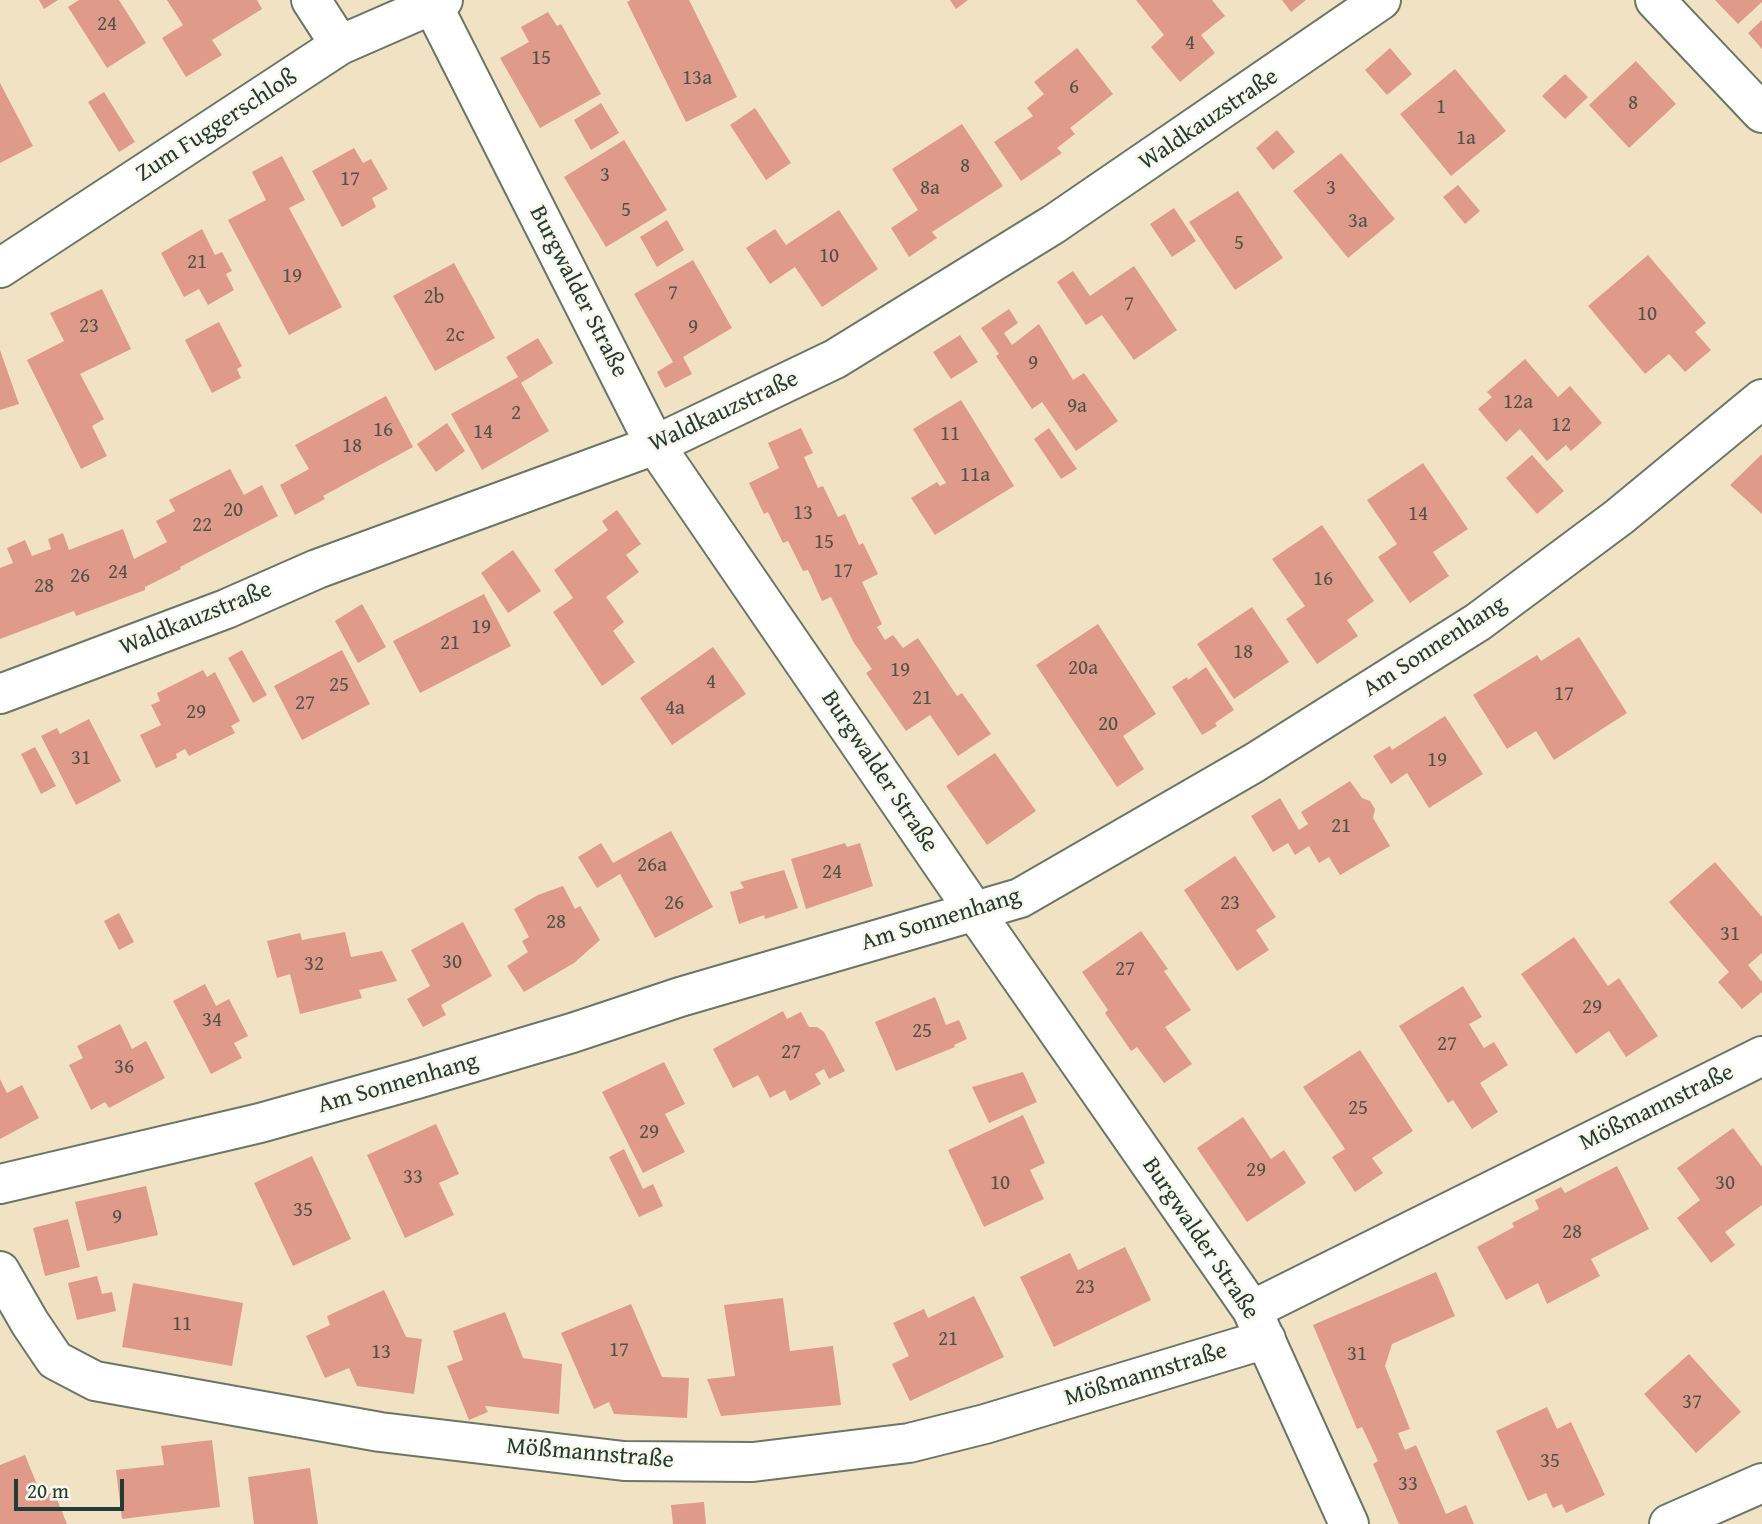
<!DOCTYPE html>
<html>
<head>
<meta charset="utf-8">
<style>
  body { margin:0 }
  #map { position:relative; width:1762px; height:1524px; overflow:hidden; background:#f2e2c4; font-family:"Gentium Book Plus",serif }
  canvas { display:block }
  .scale { position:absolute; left:14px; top:1479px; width:110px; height:32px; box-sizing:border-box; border:4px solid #1f3d34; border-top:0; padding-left:9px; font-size:21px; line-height:24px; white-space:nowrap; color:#1f3d34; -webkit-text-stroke:5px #fbf7ec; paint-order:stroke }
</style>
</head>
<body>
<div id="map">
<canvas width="1762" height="1524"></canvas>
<div class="scale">20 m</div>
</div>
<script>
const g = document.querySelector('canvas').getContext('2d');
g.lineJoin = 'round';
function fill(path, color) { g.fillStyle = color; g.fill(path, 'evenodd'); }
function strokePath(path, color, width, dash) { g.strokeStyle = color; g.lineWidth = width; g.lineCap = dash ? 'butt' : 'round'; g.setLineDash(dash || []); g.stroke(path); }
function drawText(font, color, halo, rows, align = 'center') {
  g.font = font + ' "Gentium Book Plus",serif'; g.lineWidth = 5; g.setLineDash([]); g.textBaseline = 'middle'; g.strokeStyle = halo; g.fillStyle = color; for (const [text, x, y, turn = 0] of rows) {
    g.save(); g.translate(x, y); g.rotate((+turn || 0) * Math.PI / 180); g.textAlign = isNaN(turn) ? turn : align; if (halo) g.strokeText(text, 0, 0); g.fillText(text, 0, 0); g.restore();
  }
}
fill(new Path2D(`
  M39,0h19l-14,9z
  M79,0h40l27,43 -39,25 -39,-61z
  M167,0h90l5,9 -50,31 10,15 -36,22 -24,-39 21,-13z
  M631,0h58l48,97 -51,25 -59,-120z
  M950,0h18l-12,9z
  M1136,0h76l13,16 -24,19 14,18 -35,29 -29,-35 13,-12z
  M1282,0h24l-15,12z
  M1715,0h47v2l-24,22z
  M548,12l9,14 4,-2 40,70 -61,34 -40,-70 29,-16 -8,-15z
  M1762,20v29l-14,-16z
  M1077,48l36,46 -43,34 5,6 -18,14 5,5 -41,28 -27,-39 39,-26 -6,-8 17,-14 -10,-12z
  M1390,48l22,26 -25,21 -22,-25z
  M1636,61l40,43 -47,44 -40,-43z
  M1455,69l51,62 -55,45 -51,-62z
  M1565,74l23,23 -23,22 -23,-23z
  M0,83l33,63 -33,17z
  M104,92l31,50 -16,10 -31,-50z
  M601,103l18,30 -28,17 -17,-30z
  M755,108l36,55 -25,17 -36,-55z
  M962,124l41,62 -71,46 5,6 -28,19 -18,-29 27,-18 -26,-41z
  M1277,130l18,22 -22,18 -17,-22z
  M624,140l43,70 -61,37 -42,-70z
  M354,148l9,15 8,-4 17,30 -16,9 4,9 -34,20 -30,-56z
  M1341,153l54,66 -47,39 -55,-67z
  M282,156l23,44 -16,8 53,99 -53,28 -61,-115 38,-20 -14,-28z
  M1458,185l22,26 -15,13 -22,-27z
  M1238,191l45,67 -48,32 -46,-68z
  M1174,208l22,33 -24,16 -22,-33z
  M839,210l39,59 -56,38 -27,-40 -25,17 -24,-36 29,-19 11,16z
  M667,220l17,30 -27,17 -17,-30z
  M202,229l13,26 7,-3 10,19 -6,3 8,16 -26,15 -9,-16 -15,8 -23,-44z
  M1648,255l58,68 -11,9 16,18 -26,22 -16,-18 -24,20 -57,-68z
  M693,260l39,68 -49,29 9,17 -27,14 -8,-16 16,-10 -39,-68z
  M454,263l41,75 -60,33 -42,-75z
  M1134,266l43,64 -43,30 -32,-45 -16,10 -29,-43 16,-11 17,25z
  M102,289l29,60 -51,25 24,45 -12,7 15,30 -26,13 -54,-109 37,-19 -14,-28z
  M1009,309l9,14 -14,10 8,12 27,-21 34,56 11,-7 34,48 -42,30 -34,-49 -10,7 -36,-53 3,-2 -18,-26z
  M219,322l23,44 -5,3 4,9 -29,15 -27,-53z
  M960,335l18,27 -27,17 -18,-27z
  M538,338l15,25 -32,20 28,48 -67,39 -31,-56 67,-37 -12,-20z
  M0,350l19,54 -19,6z
  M1525,359l33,38 12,-11 32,37 -31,28 -5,-6 -19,16 -27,-32 -14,13 -28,-33 14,-12 -5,-5z
  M386,396l27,51 -90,49 2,3 -30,16 -15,-30 29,-16 -14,-24z
  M961,400l53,86 -79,49 -24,-37 26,-16 3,4 6,-3 -33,-54z
  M447,423l18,28 -29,21 -19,-28z
  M801,428l12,25 -9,4 14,31 5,-2 15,31 7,-3 14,31 4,-2 15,31 -16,8 20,42 -5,3 8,13 8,-5 10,13 15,-10 39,58 5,-3 29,41 -33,22 -28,-41 -24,16 -40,-58 6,-4 -18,-26 -23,-46 -9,4 -14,-31 -5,1 -15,-30 -5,2 -15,-31 -4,2 -15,-31 30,-15 -11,-25z
  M1049,428l28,41 -16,10 -27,-40z
  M1762,454v60l-32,-29z
  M1532,455l32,36 -27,23 -31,-36z
  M1423,463l45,66 -35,23 16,24 -39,27 -32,-46 19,-13 -30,-44z
  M230,469l14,26 18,-10 16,31 -98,51 1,2 -36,18v3l-69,26 -2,-5 -74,28v-71l13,-5 -6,-15 18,-8 7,16 19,-7 -3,-10 15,-6 6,17 54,-21 11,30 33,-17 -11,-21 19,-10 -6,-11z
  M617,510l24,34 -15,11 13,17 -33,25 18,25 -11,9 22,31 -33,24 -49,-74 20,-14 -19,-28 54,-40 -6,-9z
  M1322,525l52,76 -27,19 11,16 -41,28 -31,-45 19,-13 -33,-47z
  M513,550l28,41 -33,22 -27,-40z
  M484,594l27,52 -91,47 -27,-52z
  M362,604l24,43 -28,16 -23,-42z
  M1252,607l37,55 -55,37 -37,-55z
  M1098,624l58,90 -33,22 21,33 -27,18 -81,-122z
  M1579,637l48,76 -73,47 -18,-29 -29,18 -34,-54 64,-40 4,6z
  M713,647l33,47 -74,51 -32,-47z
  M242,650l25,45 -14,8 -25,-45z
  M342,650l28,54 -68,36 -28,-54z
  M1206,667l28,43 -19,13 2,3 -15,9 -30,-48 15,-10 1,3z
  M203,670l4,7 8,-5 25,49 -9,5 4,7 -46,23 -4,-7 -9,5 1,4 -21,10 -16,-33 21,-10 -10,-20 9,-4 -3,-8z
  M1445,716l38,58 -54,34 -22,-35 -16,11 -18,-28 17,-10 2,4z
  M89,719l32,62 -45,24 -35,-69 16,-8 3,6z
  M35,747l21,39 -15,8 -20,-40z
  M995,753l41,58 -49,34 -41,-59z
  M1350,781l12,17 8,3 5,8 -2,9 17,28 -50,29 -11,-18 -10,6 -10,-17 -14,9 -7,-12 -15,9 -22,-36 29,-18 19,32 9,-6 -7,-12z
  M671,831l42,76 -58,31 -35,-64 -23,14 -19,-31 23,-14 12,20z
  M845,843l2,4 13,-4 13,43 -67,23 -15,-50z
  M1235,856l41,61 -20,13 13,20 -32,21 -53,-81z
  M1715,862l47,55v36l-14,12 14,17v10l-20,17 -24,-27 11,-10 -60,-70z
  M784,870l14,38 -33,11 -1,-4 -25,9 -9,-32 14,-4 -4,-6z
  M563,886l12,23 5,-3 20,34 -26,23 -50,29 -17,-26 21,-14 -6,-11 7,-4 -15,-28 24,-14z
  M119,913l15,29 -15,8 -15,-29z
  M463,922l29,54 -51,29 5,10 -23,12 -16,-28 23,-13 -19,-36z
  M1141,931l27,38 -4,2 27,39 -26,17 27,37 -28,19 -27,-36 -6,4 -26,-38 3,-3 -26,-38z
  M345,932l6,25 31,-6 15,30 -38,9 3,8 -62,16 -10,-40 -13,4 -10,-37 33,-8 2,7z
  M1574,937l34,49 11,-8 39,58 -32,21 -17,-26 -33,23 -55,-80z
  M205,984l11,22 13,-7 19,37 -14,7 8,15 -31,16 -38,-73z
  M1463,986l19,31 -13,7 15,24 10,-6 14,23 -28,18 18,29 -26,17 -19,-29 -5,3 -49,-77z
  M935,997l11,28 13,-5 8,19 -13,6 1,2 -59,24 -21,-49z
  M783,1011l4,8 14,-7 8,15h8l7,5 21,39 -16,8 -5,-10 -9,5 6,10 -31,17 -5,-11 -15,8 -12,-23 -25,13 -20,-39z
  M120,1024l12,25 14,-8 19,37 -56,30 -4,-6 -14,8 -22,-45 14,-7 -6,-12z
  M1360,1050l53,81 -41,27 11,15 -28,19 -23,-35 13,-8 -42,-62z
  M664,1062l21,42 -20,10 20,38 -42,21 -41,-81z
  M1023,1072l14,30 -48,21 -17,-36z
  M0,1079l7,14 15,-8 17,33 -39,21z
  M1023,1115l22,48 -15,7 14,29 -60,28 -36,-77z
  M1243,1117l28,42 13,-9 22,33 -59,39 -50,-74z
  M436,1124l23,50 -20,9 15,32 -49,23 -38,-83z
  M1733,1128l29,39v38l-37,27 10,13 -24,18 -34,-45 23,-18 -23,-32z
  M624,1149l19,40 10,-5 10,22 -24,11 -30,-60z
  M312,1156l39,83 -58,27 -39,-83z
  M1617,1166l32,63 -58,30 9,17 -53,28 -9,-21 -32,17 -29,-53 37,-20 -2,-4 27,-14 -4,-9 26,-13 4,6z
  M146,1186l12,49 -71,16 -12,-49z
  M68,1219l12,48 -35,9 -12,-48z
  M1125,1247l26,53 -97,47 -34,-70 50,-24 8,17z
  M1436,1272l19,44 -63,28 -7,22 25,63 -12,4 7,17 11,-5 30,69 20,-9 8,19h-75l-26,-60 5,-3 -16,-34 -5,2 -44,-104z
  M97,1276l5,18 10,-2 4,19 -39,9 -9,-37z
  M133,1283l110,20 -11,63 -110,-19z
  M384,1290l22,47 16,2 -8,55 -57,-8 -8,-18 -24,10 -19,-42 24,-11 -3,-9z
  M974,1296l30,61 -94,44 -18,-37 17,-8 -16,-33 31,-14 4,9z
  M783,1298l7,53 43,-5 8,59 -120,11 -14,-37 28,-3 -11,-71z
  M631,1304l31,73 27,1 -2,40 -73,-4 -5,-12 -15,7 -33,-76z
  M505,1312l18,46 39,6 -3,50 -74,-8 3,6 -19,8 -22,-54 16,-6 -10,-29z
  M1689,1354l52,58 -45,41 -52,-59z
  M1547,1407l10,22 14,-7 34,73 -39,18 -4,-9 -9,4 -7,-15 -18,8 -32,-70z
  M212,1440l8,67 -98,12 -6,-49 48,-5 -3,-19z
  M25,1455l17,42 12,-5 13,32h-67v-59z
  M310,1468l8,56h-64l-6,-47z
  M704,1502l2,22h-33l-2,-19z`), '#e09a8a');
const minor = new Path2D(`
  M311,0l29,45
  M1655,0l107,113
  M432,4l223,441 320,467 277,398 97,214
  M0,268l340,-223 103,-45
  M0,694l226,-85 91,-40 338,-124 180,-86 219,-135 327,-224
  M0,1184l260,-61 157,-44 155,-46 108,-36 340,-99 234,-135 224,-141 141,-105 143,-118
  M0,1271l30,52 25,37 40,21 285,51 244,29 129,1 156,-19 76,-19 281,-85
  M1252,1310l510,-254
  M1669,1524l93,-41`);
strokePath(minor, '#697766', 42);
strokePath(minor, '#fff', 38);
drawText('21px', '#4f544a', null, [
  ["24",107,25],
  ["4",1190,44],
  ["15",541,59],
  ["13a",697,79],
  ["6",1074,88],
  ["8",1633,104],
  ["1",1441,108],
  ["1a",1466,139],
  ["8",965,167],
  ["3",605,176],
  ["17",350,180],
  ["8a",930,189],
  ["3",1331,189],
  ["5",626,211],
  ["3a",1358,222],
  ["5",1239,244],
  ["10",829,257],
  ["21",197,263],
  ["19",292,277],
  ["7",673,294],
  ["2b",434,298],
  ["7",1129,305],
  ["10",1647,315],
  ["23",89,327],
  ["9",693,328],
  ["2c",455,336],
  ["9",1033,364],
  ["12a",1518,403],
  ["9a",1077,407],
  ["2",516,414],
  ["12",1561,426],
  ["16",383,431],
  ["14",483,433],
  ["11",950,435],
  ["18",352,447],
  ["11a",975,476],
  ["20",233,511],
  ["13",803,514],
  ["14",1418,515],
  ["22",202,526],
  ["15",824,543],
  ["17",843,572],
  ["24",118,573],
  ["26",80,577],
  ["16",1323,580],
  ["28",44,587],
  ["19",481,628],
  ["21",450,644],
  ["18",1243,653],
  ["20a",1083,669],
  ["19",900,671],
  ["4",711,683],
  ["25",339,686],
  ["17",1564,695],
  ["21",922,699],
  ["27",305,704],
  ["4a",675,709],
  ["29",196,713],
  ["20",1108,725],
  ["31",81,759],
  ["19",1437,761],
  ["21",1341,827],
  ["26a",652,866],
  ["24",832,873],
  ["26",674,904],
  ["23",1230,904],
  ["28",556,923],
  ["31",1730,935],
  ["30",452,963],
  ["32",314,965],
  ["27",1125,970],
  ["29",1592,1008],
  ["34",212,1021],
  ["25",922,1032],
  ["27",1447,1045],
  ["27",791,1053],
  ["36",124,1068],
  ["25",1358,1109],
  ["29",649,1133],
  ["29",1256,1171],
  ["33",413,1178],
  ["10",1000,1184],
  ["30",1725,1184],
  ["35",303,1211],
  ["9",117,1218],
  ["28",1572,1233],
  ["23",1085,1288],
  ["11",182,1325],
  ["21",948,1340],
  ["17",619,1351],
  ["13",381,1353],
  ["31",1357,1355],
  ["37",1692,1403],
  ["35",1550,1462],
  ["33",1408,1485]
]);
drawText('24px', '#1f3d34', '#fbf7ec', [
  ["Waldkauzstraße",1209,120,-34],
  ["Zum Fuggerschloß",217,126,-33],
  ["Burgwalder Straße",578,292,63],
  ["Waldkauzstraße",724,412,-25],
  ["Waldkauzstraße",196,619,-22],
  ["Am Sonnenhang",1435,647,-33],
  ["Burgwalder Straße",879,772,56],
  ["Am Sonnenhang",941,920,-17],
  ["Am Sonnenhang",398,1084,-16],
  ["Mößmannstraße",1657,1108,-26],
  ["Burgwalder Straße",1200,1239,56],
  ["Mößmannstraße",1146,1375,-17],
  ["Mößmannstraße",590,1454,5]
]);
</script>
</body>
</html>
